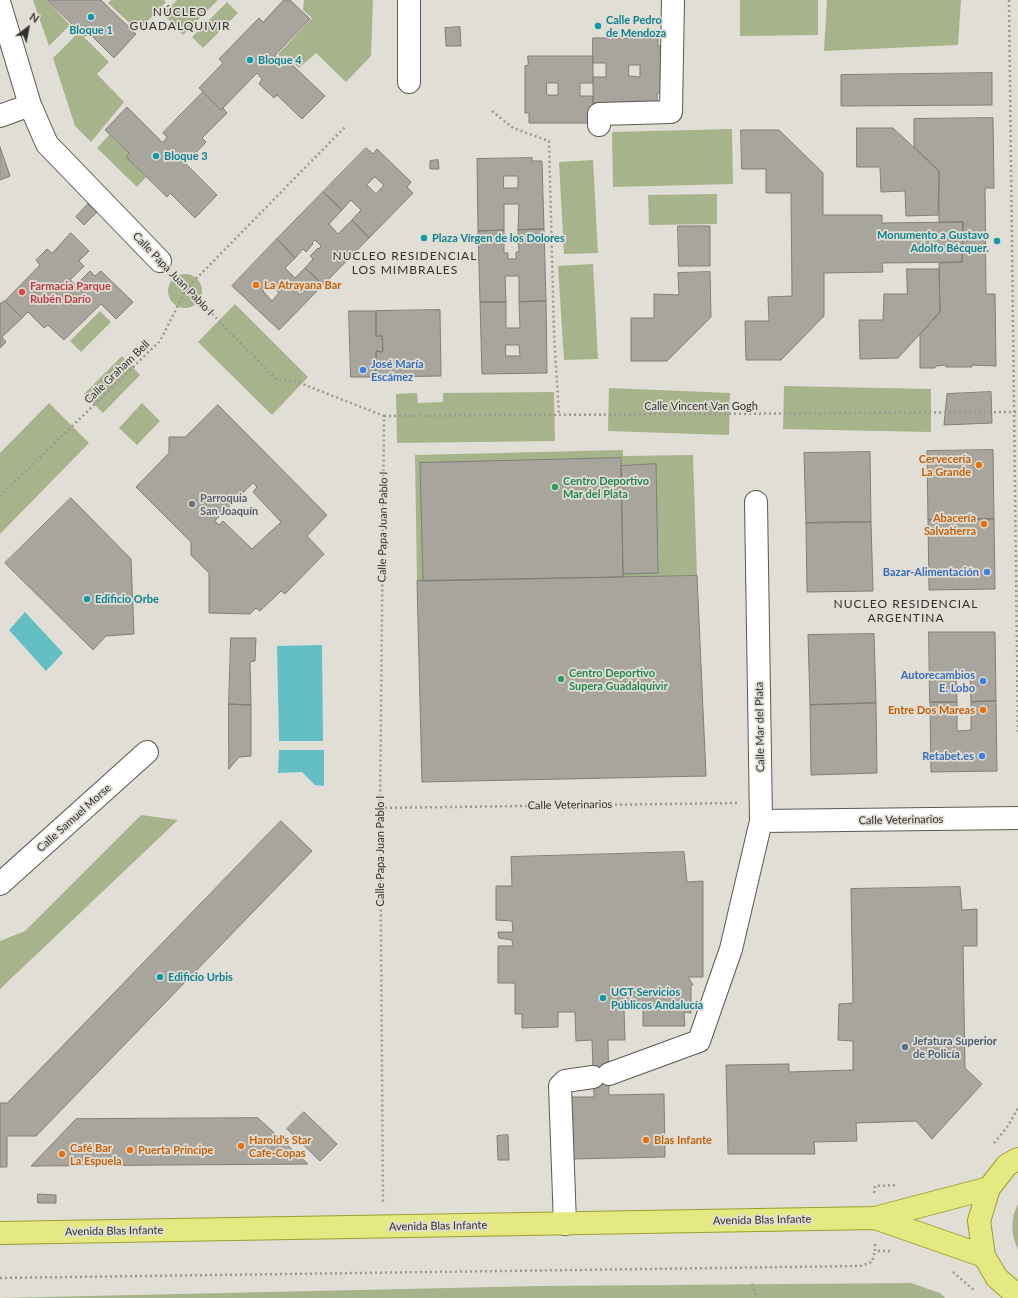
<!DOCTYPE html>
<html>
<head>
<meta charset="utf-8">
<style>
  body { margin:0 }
  #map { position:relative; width:1018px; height:1298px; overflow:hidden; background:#e1ded6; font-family:Lato,sans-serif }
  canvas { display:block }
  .north { position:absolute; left:8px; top:8px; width:40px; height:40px; -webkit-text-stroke:3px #e1ded6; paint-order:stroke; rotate:32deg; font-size:11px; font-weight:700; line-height:16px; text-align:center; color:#32312d }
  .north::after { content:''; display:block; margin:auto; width:14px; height:18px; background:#32312d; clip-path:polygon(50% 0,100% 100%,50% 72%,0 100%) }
</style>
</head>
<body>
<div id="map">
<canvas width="1018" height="1298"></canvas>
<div class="north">N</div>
</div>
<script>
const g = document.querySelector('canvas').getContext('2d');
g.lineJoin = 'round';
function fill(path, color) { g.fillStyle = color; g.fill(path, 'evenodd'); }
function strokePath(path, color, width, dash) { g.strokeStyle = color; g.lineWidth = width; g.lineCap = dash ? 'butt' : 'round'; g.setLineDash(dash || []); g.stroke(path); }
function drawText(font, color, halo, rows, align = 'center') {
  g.font = font + ' Lato,sans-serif'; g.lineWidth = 3.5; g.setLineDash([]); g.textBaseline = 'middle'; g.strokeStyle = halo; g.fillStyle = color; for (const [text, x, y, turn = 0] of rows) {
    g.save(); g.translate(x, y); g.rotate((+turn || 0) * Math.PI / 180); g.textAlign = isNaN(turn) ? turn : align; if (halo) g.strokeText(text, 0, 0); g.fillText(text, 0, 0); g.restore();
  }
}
fill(new Path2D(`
  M33,0h13l24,25 -21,21z
  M111,0h53l2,2 -28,29 -30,-28z
  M177,0h41l-35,35 -20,-21z
  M304,0h69l-2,56 -25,26 -30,-29 -17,15 -13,-13 -5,3 -3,-4 34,-36 -9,-8z
  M740,0h78v35l-78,1z
  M827,0h134l-3,45 -134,6z
  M227,2l11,11 -35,35 -11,-11z
  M79,32l30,30 -12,12 27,28 -33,40 -16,-16 -22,-68z
  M732,129l1,55 -120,3 -1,-55z
  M109,135l20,18 -3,4 20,20 -9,10 -40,-39z
  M593,160l5,93 -34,1 -5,-92z
  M717,194v30l-68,1 -1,-30z
  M593,264l5,95 -34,1 -6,-94z
  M168 291a17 17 0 1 1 34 0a17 17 0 1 1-34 0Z
  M235,304l73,73 -36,38 -74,-73z
  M100,311l11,11 -30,30 -11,-11z
  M122,356l18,19 -37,38 -19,-19z
  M784,386l147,3v43l-148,-3z
  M609,388l121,5 -1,42 -121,-4z
  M554,392l1,49 -158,2 -1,-49 21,-1 1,10 25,-1v-9z
  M49,403l40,40 -89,91v-81z
  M142,403l18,18 -23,24 -18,-17z
  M623,450v6l70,-1 4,121 -280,5 -2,-126z
  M141,815l37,5 -178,169v-48l25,-10z
  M1018,1204v45c-7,-13 -8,-31 0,-45z
  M911,1283l29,10 5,5h-945l539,-12z`), '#a7b38b');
fill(new Path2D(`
  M25,612l38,41 -17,18 -37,-41z
  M322,645l1,96h-44l-2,-95z
  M279,750h45v36l-9,-1 -13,-13 -24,1z`), '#63bfc4');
const building = new Path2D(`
  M47,0h54l35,34 -22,24 -25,-25 -4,3z
  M284,0h6l20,19 -35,36 5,5 4,-3 41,39 -23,23 -25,-24 -3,3 -15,-14 3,-5 -5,-6 -36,37 -22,-22 24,-25 -4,-4 40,-41 4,4z
  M460,27l1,19h-15l-1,-18z
  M593,38h65v8h3l1,47h-5v10h-64v-26h13v-14h-13zM629,65h11v12l-11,-1z
  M528,56h65v27h-13v13h13v27h-64v-10h-4v-47l3,-1zM547,83h11v12h-11z
  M992,73v32l-151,1v-31z
  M203,92l18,18 2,-2 4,5 -25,25 4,4 -16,17 -4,-5 -5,5 36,36 -22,23 -25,-25 -3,4 -41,-40 3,-4 -24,-23 22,-23 36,36 4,-6 -4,-4z
  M993,118l1,70h-9l1,106h9l1,72 -24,-1v2h-26v-2l-10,1 -1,2h-15v-34l20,-22 -1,-49 23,-1 1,-40h-24v-51l-25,-24v-28z
  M857,128h36l46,43 -1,44 -32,1 -1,-25 -24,1 -1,-25h-23z
  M741,130h38l44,43v42h59v8l81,-1 -1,40 -80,1 1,9 -59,1v43l-43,44h-35l-1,-39h24l-1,-24 24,-1 -1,-103h-25v-24h-24z
  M0,147l10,29 -10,4z
  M366,148l7,6 4,-5 34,33 -4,5 6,6 -44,45 -17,-18 9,-10 -10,-10 -9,10 -19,-18zM375,177l9,8 -8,9 -9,-9z
  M532,158v3h10l2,68 -26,1 1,-26h-15v26l-26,1 -1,-72zM504,176h14v12h-14z
  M438,160l1,9h-9v-8z
  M323,192l19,18 -13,14 9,10 14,-14 17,18 -46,47 -18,-17 8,-9 -3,-3 8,-8 1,1 2,-3 -6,-6 -3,3 1,1 -7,8 -3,-3 -8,9 -18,-19z
  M88,204l9,8 -13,13 -8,-8z
  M678,226h32v40h-31z
  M544,229l2,72 -27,1v-26h-14l1,26h-26l-2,-71 26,-1v23h4v6h8v-7h3l-1,-22z
  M71,233l18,18 -10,10 5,5 -14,14 6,5 14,-14 5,5 6,-5 32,31 -17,17 -15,-15 -37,36 -16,-15 -4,3 -16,-16 -6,6 -17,-17 35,-36 -4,-5 11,-11 5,4z
  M277,239l18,19 -10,10 10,10 10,-10 18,17 -44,45 -47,-44zM271,284l8,9 -7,8 -9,-10z
  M907,269h32l1,43 -42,46 -38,1 -1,-39h24l1,-26h23z
  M710,272l1,45 -44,44h-36v-43h23v-24l25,1 -1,-22z
  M5,301l17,17 -20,19 4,5 -6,6v-44z
  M546,301l1,72 -65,1 -2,-72h26v26h14l-1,-26zM506,345h13l1,11h-14z
  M440,310l1,66 -65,1v-26l6,1 1,-2 -1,-14h-6v-25z
  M349,311h27v25h6l1,14 -1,2 -6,-1v26h-25z
  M991,392l1,31 -48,2 3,-31z
  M218,405l109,110 -20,21 17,18 -39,40 -4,-3 -21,20 -4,-3 -6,6 -41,-1v-40l-18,-18v-13l-55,-55 33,-34v-16h16zM253,483l4,4 -4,5 28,30 -29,27 -29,-28 -4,4 -4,-4z
  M993,450l1,69 -66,1 -1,-69z
  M870,452l1,70 -65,1 -2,-70z
  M621,458l2,119 -200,4 -3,-118z
  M656,464l2,109 -35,1 -2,-108z
  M71,498l60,61 3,75 -28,2 -13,14 -88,-87z
  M994,519l1,70 -66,1 -1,-70z
  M833,522h38l2,69 -66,1 -1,-69z
  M697,576l9,200 -284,6 -5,-201z
  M929,632h66l1,69 -25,1 -1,-29h-14l1,29h-27z
  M874,634l2,69 -66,2 -2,-70z
  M231,638h25l-1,23 -5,1 1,43 -22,-1z
  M996,701l1,70 -66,1 -1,-70h27v29l14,-1v-28z
  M876,703l1,70 -66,2 -1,-70z
  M229,704l22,1v51l-12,1 -10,12z
  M281,821l31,30 -276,285h-29v31h-7v-64h7z
  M684,852l3,30 16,-1v96h-15l5,8h-2v28l-7,-1 1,14h-42v-17h-19l1,31h-17l1,55 55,-1 1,63 -94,2 -1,-62h24l-2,-57 -16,1 -1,-29h-17v15l-36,1v-14h-7v-31h-17v-37h15l-1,-6 -13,-2 -1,-6h15l-1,-11 -16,-1v-34h16l-1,-29z
  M960,887l2,23 15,-1v37h-14l2,122 17,16 -50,55 -16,-18 -60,2 1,18 -43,1 1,12h-87l-2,-89 63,-1v8l64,-2v-29l-15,-1 1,-36 14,-1 -2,-114z
  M304,1112l33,32 -17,17 -33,-32z
  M258,1118l50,46 -277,2 45,-47z
  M508,1135l1,25h-11l-1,-24z
  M38,1194l18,1v8h-18z`);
fill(building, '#a7a59c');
strokePath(building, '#807e76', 1);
const minor = new Path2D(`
  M0,5l30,100 17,39 113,117
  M409,82v-82
  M0,116l30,-11
  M599,125v-11l72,-2 2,-112
  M761,821l257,-3
  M0,884l147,-132
  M609,1074l90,-33 32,-92 30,-128 -5,-319
  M565,1224l-5,-138 5,-5 28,-4`);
const major = new Path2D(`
  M1018,1159l-11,6 -18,23 -10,33 5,35 13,22 21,18
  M875,1218l109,38
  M0,1233l875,-15 114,-30`);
strokePath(minor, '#5b5952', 24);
strokePath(major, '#9ba02d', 24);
strokePath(new Path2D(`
  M1009,0l9,733
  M492,111l21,17 36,13 5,193 5,81
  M177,278l100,102 18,1 89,35 -4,392 3,394
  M384,416l634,-4
  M0,496l160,-155 27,-53 159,-162
  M380,808l357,-5
  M994,1143l14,-17 10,-18
  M874,1193l1,-7 23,-1
  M875,1244v7h17
  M953,1272l22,19
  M0,1278l860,-12 12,-4 3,-11
  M752,1284l5,14`), '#9b9992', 2.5, [2, 3]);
strokePath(minor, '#fff', 22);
strokePath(major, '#e5e981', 22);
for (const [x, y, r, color] of [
  [91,17,4,"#0f9aa8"],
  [598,26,4,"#0f9aa8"],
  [250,60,4,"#0f9aa8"],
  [156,156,4,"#0f9aa8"],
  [424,238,4,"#0f9aa8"],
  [997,241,4,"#0f9aa8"],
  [256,285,4,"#e8710a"],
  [22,292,4,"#e0444e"],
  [363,370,4,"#3f7fe0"],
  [979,465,4,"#e8710a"],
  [555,487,4,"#2e9e5b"],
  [192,504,4,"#6b7280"],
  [984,524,4,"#e8710a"],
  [987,572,4,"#3f7fe0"],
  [87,599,4,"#0f9aa8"],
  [561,679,4,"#2e9e5b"],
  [983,681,4,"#3f7fe0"],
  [983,710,4,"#e8710a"],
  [982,756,4,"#3f7fe0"],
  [160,977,4,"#0f9aa8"],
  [603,998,4,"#0f9aa8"],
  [905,1047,4,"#5c6f8a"],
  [646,1140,4,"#e8710a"],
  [241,1146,4,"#e8710a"],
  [130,1150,4,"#e8710a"],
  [62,1154,4,"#e8710a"]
]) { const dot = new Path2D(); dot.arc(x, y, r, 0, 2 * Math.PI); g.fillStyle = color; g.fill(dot); strokePath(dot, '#e1ded6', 1.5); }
drawText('bold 11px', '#0d838f', '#e1ded6', [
  ["Calle Pedro",606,20],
  ["de Mendoza",606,33],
  ["Bloque 1",91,30,"center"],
  ["Bloque 4",258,60],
  ["Bloque 3",164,156],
  ["Monumento a Gustavo",989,235,"right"],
  ["Adolfo Bécquer.",989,248,"right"],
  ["Plaza Vírgen de los Dolores",432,238],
  ["Edificio Orbe",95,599],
  ["Edificio Urbis",168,977],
  ["UGT Servicios",611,992],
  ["Públicos Andalucía",611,1005]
], 'left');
drawText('11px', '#32312d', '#e1ded6', [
  ["Calle Papa Juan Pablo I",173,274,46],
  ["Calle Graham Bell",117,372,-44],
  ["Calle Vincent Van Gogh",701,406],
  ["Calle Papa Juan Pablo I",383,527,-89],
  ["Calle Mar del Plata",760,727,-91],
  ["Calle Veterinarios",570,805,-1],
  ["Calle Samuel Morse",74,818,-42],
  ["Calle Veterinarios",901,820,-1],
  ["Calle Papa Juan Pablo I",380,851,-90],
  ["Avenida Blas Infante",762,1220,-1],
  ["Avenida Blas Infante",438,1226,-1],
  ["Avenida Blas Infante",114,1231,-1]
]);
drawText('bold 11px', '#c56008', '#e1ded6', [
  ["La Atrayana Bar",264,285],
  ["Cervecería",971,459,"right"],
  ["La Grande",971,472,"right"],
  ["Abacería",976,518,"right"],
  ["Salvatierra",976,531,"right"],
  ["Entre Dos Mareas",975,710,"right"],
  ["Harold's Star",249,1140],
  ["Cafe-Copas",249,1153],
  ["Blas Infante",654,1140],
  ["Café Bar",70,1148],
  ["La Espuela",70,1161],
  ["Puerta Principe",138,1150]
], 'left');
drawText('bold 11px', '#be3a42', '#e1ded6', [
  ["Farmacia Parque",30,286],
  ["Rubén Darío",30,299]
], 'left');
drawText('bold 11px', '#366cbe', '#e1ded6', [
  ["José María",371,364,"left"],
  ["Escámez",371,377,"left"],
  ["Bazar-Alimentación",979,572],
  ["Autorecambios",975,675],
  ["E. Lobo",975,688],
  ["Retabet.es",974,756]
], 'right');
drawText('bold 11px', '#27864d', '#e1ded6', [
  ["Centro Deportivo",563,481],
  ["Mar del Plata",563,494],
  ["Centro Deportivo",569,673],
  ["Supera Guadalquivir",569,686]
], 'left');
drawText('bold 11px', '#5b616d', '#e1ded6', [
  ["Parroquia",200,498],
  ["San Joaquín",200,511]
], 'left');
drawText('bold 11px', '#4e5e75', '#e1ded6', [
  ["Jefatura Superior",913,1041],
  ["de Policía",913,1054]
], 'left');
g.letterSpacing = '1px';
drawText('12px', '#32312d', '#e1ded6', [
  ["NÚCLEO",180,12],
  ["GUADALQUIVIR",180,26],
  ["NUCLEO RESIDENCIAL",405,256],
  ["LOS MIMBRALES",405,270],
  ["NUCLEO RESIDENCIAL",906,604],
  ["ARGENTINA",906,618]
]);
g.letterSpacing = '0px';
</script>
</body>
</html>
